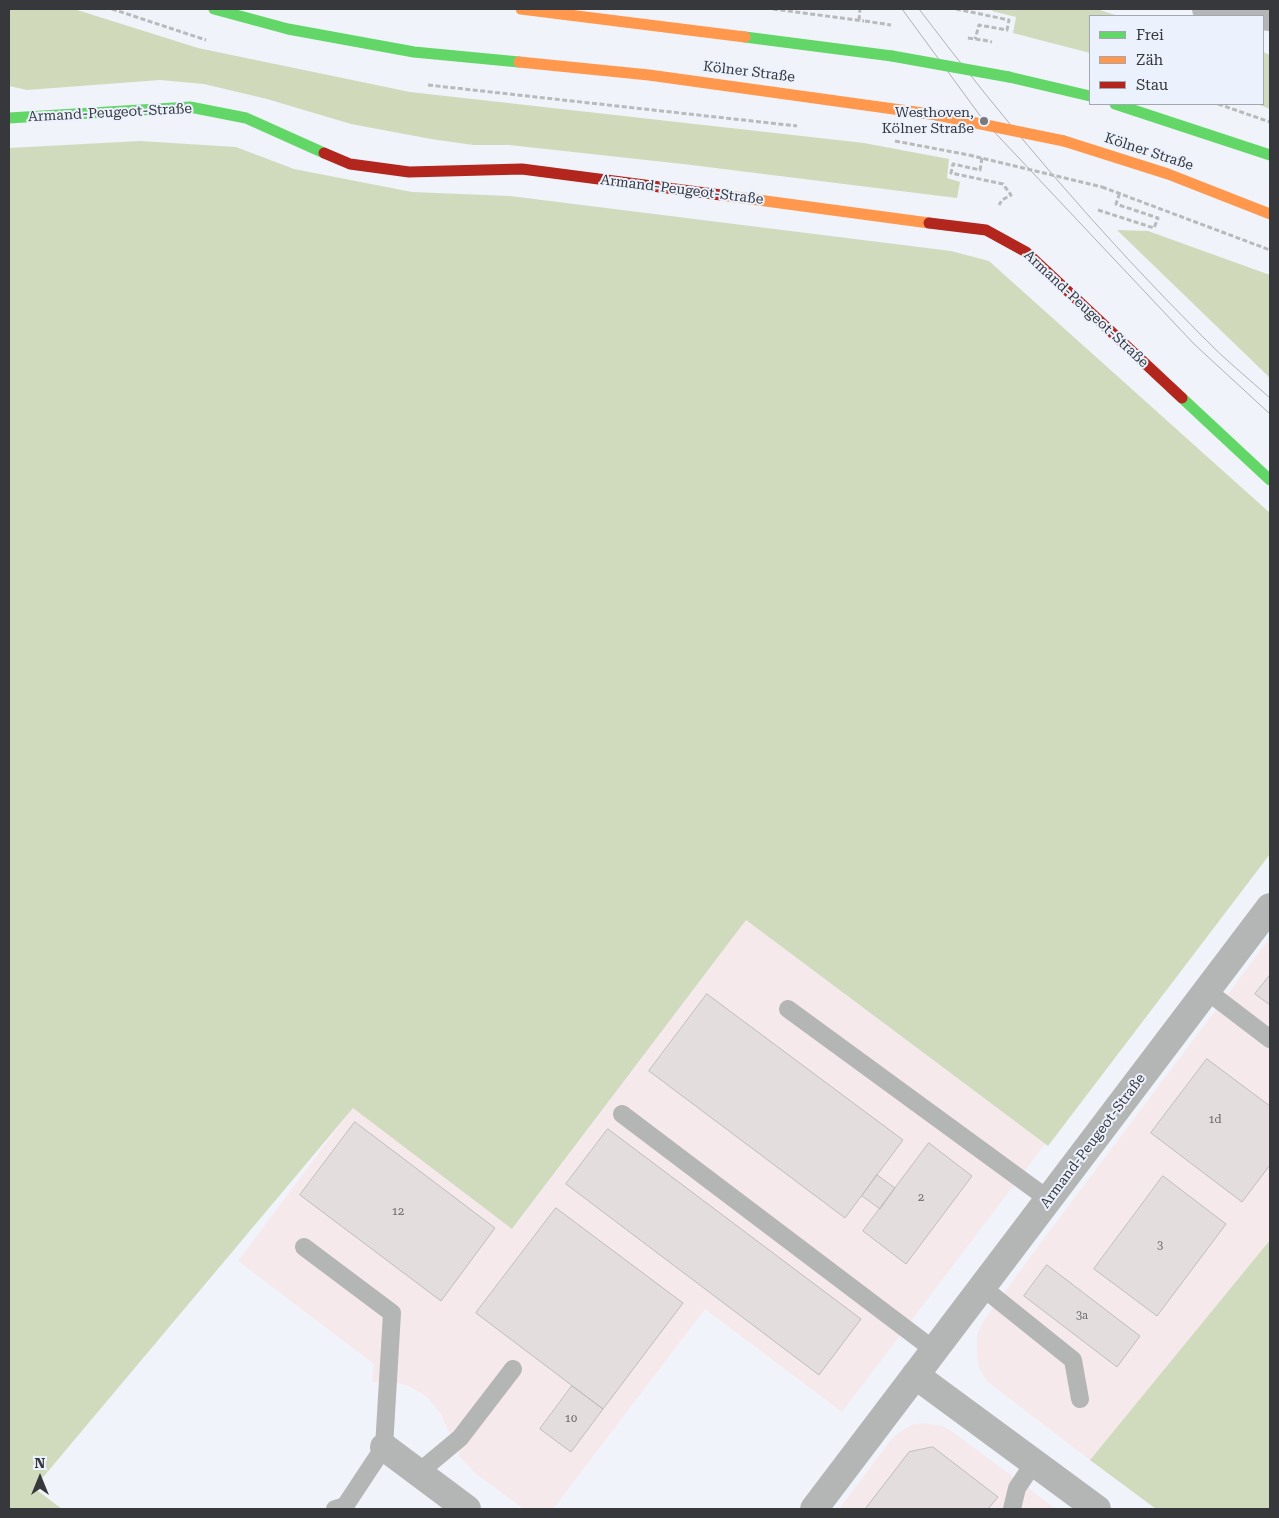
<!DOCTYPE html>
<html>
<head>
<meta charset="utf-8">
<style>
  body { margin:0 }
  #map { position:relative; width:1279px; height:1518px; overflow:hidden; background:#f0f3f9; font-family:"Roboto Serif",serif }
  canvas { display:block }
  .frame { position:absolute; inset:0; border:10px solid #36383c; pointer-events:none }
  .legend { position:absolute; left:1089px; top:15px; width:175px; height:90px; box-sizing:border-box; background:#ecf2fd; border:1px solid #a3a8b0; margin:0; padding:6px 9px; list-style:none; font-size:15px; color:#36383c }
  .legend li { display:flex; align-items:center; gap:10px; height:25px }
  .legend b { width:25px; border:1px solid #a3a8b0 }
  .north { position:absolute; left:15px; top:1453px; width:50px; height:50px; -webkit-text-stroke:4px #ecf2fd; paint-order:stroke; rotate:0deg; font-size:14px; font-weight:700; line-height:20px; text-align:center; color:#36383c }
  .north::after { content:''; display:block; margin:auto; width:18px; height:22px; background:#36383c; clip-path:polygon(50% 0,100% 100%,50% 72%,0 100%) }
</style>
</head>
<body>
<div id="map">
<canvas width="1279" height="1518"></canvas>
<div class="frame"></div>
<ul class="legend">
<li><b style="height:6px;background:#63d668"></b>Frei</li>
<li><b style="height:6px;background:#ff974d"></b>Zäh</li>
<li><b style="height:6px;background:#b3261e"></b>Stau</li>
</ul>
<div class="north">N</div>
</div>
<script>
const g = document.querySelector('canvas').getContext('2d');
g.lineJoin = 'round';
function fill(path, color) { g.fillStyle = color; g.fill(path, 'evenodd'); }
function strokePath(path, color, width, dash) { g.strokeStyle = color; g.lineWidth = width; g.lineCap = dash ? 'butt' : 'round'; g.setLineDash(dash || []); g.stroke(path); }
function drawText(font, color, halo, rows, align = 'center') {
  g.font = font + ' "Roboto Serif",serif'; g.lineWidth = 4; g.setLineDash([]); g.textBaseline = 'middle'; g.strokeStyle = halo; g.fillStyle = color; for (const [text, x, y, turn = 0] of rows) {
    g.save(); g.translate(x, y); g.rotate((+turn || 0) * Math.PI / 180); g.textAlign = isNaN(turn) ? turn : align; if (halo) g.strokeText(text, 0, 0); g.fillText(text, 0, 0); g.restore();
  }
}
fill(new Path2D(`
  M746,920l299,224 -203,268 -137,-103 -152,200h-29l-49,-36 -15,-16 -19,-43 -15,-18 -19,-11 -24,-4 -11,1 2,-18 -136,-103 115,-154 160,122z
  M1270,938v302l-180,220 -102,-78 -8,-11 -3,-13v-23l5,-12 57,-78z
  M922,1423l21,3 10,6 103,77h-217l55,-73 17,-11z`), '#f6e9ec');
fill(new Path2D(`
  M994,9h103l21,7h-28v37l-77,-20 3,-16 -24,-6z
  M1263,52l7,3v54l-13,-5h6z
  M140,141l96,6 58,22 118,23 98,4 441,55 38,10 281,252v341l-222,292 -302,-226 -234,309 -159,-121 -319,380 28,21h-53v-1361z
  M1270,1240v269h-114l-66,-49z`), '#d0dbbe');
fill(new Path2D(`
  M9,9h65l124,39 212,44 454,51 85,16 -2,19 13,4 -3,16 -274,-34 -174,-19h-36l-42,-6 -80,-15 -84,-25 -63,-15 -44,-4 -133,10 -18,-4z
  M1117,230l31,1 122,44v103z`), '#d0dabb');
const building = new Path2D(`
  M1270,975v30l-15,-11z
  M707,994l196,146 -58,78 -196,-147z
  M1207,1059l63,47v59l-28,37 -91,-69z
  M355,1122l140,106 -54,73 -141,-106z
  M608,1129l253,190 -42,56 -253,-191z
  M929,1143l43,33 -66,88 -43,-33z
  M877,1175l18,13 -15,21 -18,-13z
  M1163,1176l63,48 -69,92 -63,-47z
  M556,1208l127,95 -80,106 -127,-96z
  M1047,1265l93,71 -23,31 -93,-71z
  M572,1386l31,23 -32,43 -31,-23z
  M933,1447l65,50 -10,12h-123l44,-57z`);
fill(building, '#e4ddde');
strokePath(building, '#bdbdbe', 1);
strokePath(new Path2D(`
  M112,9l94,31
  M773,9l91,12
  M956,9l53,11 -2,10 -28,-5 -4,14
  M859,20l1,-11
  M983,40l9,2
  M428,85l369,41
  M1218,104l52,18
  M895,141l74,14
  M982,158l-2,12 -27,-6 -2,9 52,11 8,11 -9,5 -3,5
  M1102,187l168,63
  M1098,210l56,18 4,-10 -42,-14 4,-12`), '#b8babb', 3, [5, 2.5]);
strokePath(new Path2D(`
  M1207,991l63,48
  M788,1009l260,190
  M622,1114l312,236
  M304,1247l88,66 -8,134 -39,59 -10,3
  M982,1287l91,73 7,39
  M418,1473l42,-35 53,-69
  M1012,1509l5,-21 17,-25`), '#b4b6b6', 18);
strokePath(new Path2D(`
  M1206,9l64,8
  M915,1375l182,134
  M384,1447l83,62
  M814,1509l456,-602`), '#b4b6b6', 28);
strokePath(new Path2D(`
  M214,9l74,20 126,23 105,10
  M745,37l147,19
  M1009,77l81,19
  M1115,104l155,51
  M9,118l181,-11 56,11 78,35
  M1182,398l88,82`), '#63d668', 11);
strokePath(new Path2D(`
  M521,9l224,28
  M519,62l130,13 288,40
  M1064,141l104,33 102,40
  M721,195l208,28`), '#ff974d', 11);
strokePath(new Path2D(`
  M324,153l26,11 59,8 113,-3 199,26
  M929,223l57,7 40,22 156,146`), '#b3261e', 11);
strokePath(new Path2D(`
  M902,9l82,112 210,223 76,70
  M919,9c87,115 182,226 284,328 21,22 45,41 67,61`), '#afb0b2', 1);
strokePath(new Path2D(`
  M865,21l26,4
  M968,38l15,2
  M969,155l133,32`), '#b8babb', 3, [5, 2.5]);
strokePath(new Path2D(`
  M892,56l117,21`), '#63d668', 11);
strokePath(new Path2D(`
  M937,115l127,26`), '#ff974d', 11);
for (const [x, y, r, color] of [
  [984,121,5,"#77797e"]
]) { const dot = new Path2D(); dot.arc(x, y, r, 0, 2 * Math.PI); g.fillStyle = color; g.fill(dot); strokePath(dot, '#ecf2fd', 2); }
drawText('11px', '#636366', null, [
  ["1d",1215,1120],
  ["2",921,1198],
  ["12",398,1212],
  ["3",1160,1246],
  ["3a",1082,1316],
  ["10",571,1419]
]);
drawText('14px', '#36383c', '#ecf2fd', [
  ["Kölner Straße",749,72,7],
  ["Armand-Peugeot-Straße",110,113,-3],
  ["Kölner Straße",1149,152,18],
  ["Armand-Peugeot-Straße",682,190,7],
  ["Armand-Peugeot-Straße",1086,309,43],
  ["Armand-Peugeot-Straße",1093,1141,-53]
]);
drawText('14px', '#36383c', '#ecf2fd', [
  ["Westhoven,",974,113],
  ["Kölner Straße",974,129]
], 'right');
</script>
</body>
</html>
